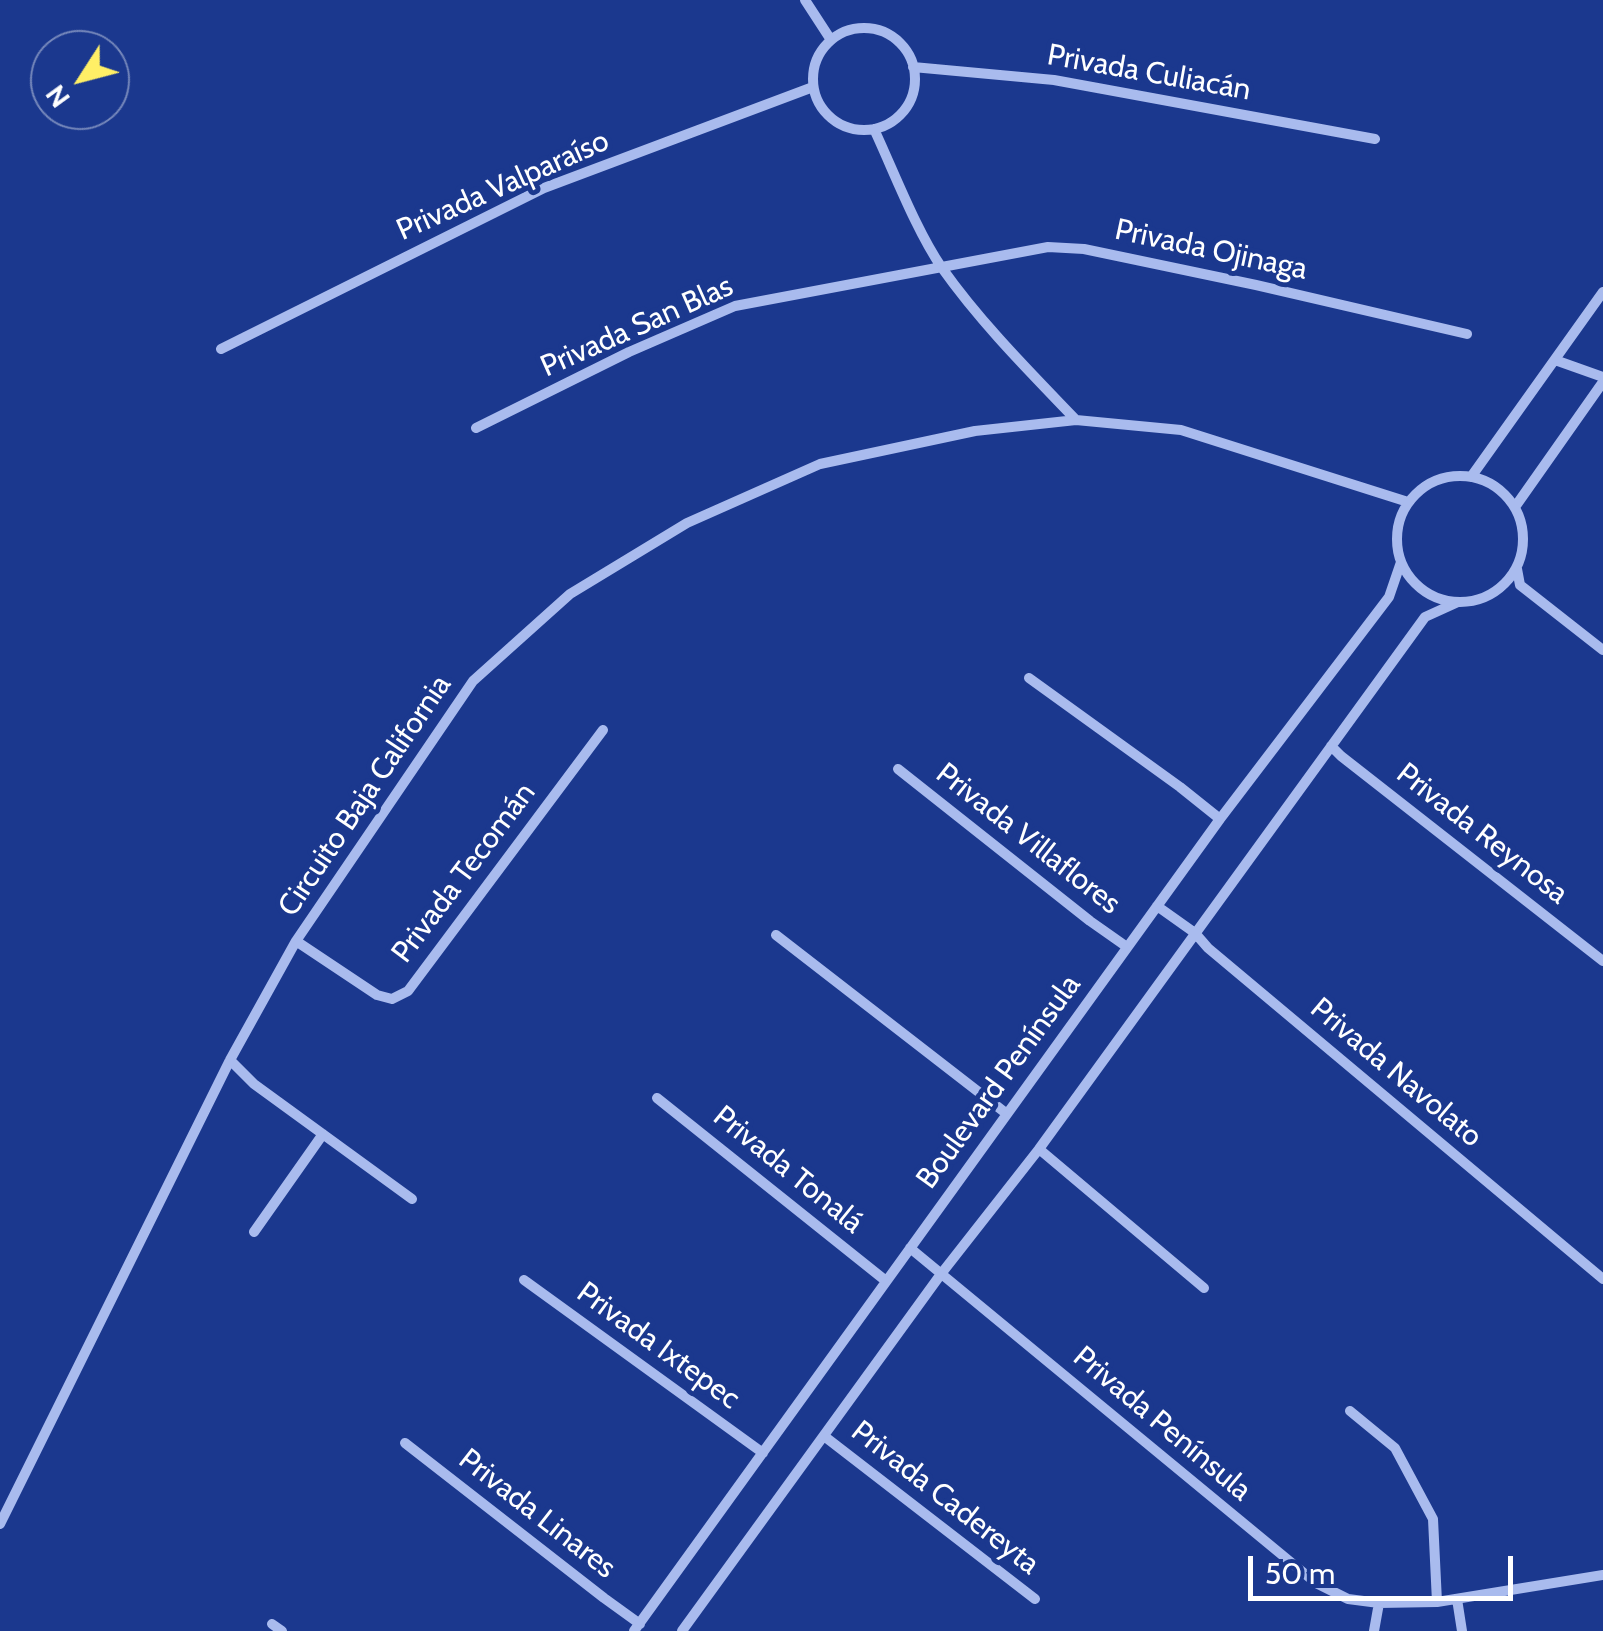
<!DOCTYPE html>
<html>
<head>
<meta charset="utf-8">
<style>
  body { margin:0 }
  #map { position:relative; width:1603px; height:1631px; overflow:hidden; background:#1b388e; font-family:Cabin,sans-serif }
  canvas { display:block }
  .north { position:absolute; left:30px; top:30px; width:100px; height:100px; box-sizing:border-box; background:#1b388e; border:2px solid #7688bb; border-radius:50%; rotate:234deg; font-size:28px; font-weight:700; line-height:40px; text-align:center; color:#fff }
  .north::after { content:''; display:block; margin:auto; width:35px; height:45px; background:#ffef66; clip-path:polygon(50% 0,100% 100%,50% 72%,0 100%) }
  .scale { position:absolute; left:1248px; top:1556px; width:265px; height:45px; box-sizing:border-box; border:5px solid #fff; border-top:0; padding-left:12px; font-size:30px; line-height:35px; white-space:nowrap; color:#fff; -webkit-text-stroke:8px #1b388e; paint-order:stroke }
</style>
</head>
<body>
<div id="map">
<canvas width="1603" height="1631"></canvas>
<div class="north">N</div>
<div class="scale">50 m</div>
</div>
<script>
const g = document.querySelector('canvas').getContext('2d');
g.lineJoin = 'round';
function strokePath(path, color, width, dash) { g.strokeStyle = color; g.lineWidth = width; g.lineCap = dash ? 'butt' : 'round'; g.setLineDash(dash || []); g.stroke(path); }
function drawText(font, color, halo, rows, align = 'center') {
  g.font = font + ' Cabin,sans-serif'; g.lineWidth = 10; g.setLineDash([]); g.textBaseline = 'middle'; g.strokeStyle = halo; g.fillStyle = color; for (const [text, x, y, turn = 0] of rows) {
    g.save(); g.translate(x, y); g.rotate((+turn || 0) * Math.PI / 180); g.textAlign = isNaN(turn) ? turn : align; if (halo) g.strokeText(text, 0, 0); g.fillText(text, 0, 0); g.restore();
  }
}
strokePath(new Path2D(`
  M805,0l26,40
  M813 79a51 51 0 1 1 102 0a51 51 0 1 1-102 0Z
  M913,67l141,13 321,59
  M874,129c20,43 42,101 68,139 39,55 87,103 134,152
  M221,349l323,-161 269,-101
  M1555,360l48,17
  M476,428l153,-76 106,-46 313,-59 36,2 172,36 211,49
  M1397 539a63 63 0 1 1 126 0a63 63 0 1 1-126 0Z
  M1471,477l132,-185
  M1515,507l88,-125
  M1517,569l3,16 83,65
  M1029,678l151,109 40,32
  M1331,746l10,10 262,205
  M898,769l192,152 37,26
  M1157,906l38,27 13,15 395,331
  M776,935l231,179
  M296,941l81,54 15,4 16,-8 195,-261
  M230,1060l24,24 158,115
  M657,1098l229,183
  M1039,1149l165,139
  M254,1232l69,-98
  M910,1248l406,335 32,16 31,4 58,-1 166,-27
  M524,1280l239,173
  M1350,1411l45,37 38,71 4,83
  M824,1436l211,163
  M405,1443l199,155 36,26
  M0,1524l230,-464 66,-119 177,-260 97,-87 117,-71 133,-59 155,-33 101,-11 105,10 227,72
  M1457,1599l5,32
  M272,1624l10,7
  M634,1631l586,-812 169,-222 12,-35
  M682,1631l259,-357 98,-125 386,-532 33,-15
  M1374,1631l5,-28`), '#a9bbee', 10);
drawText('30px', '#fff', '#1b388e', [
  ["Privada Culiacán",1149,73,10],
  ["Privada Valparaíso",503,186,-24],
  ["Privada Ojinaga",1211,250,12],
  ["Privada San Blas",637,327,-24],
  ["Circuito Baja California",365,796,-56],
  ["Privada Reynosa",1482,834,38],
  ["Privada Villaflores",1028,839,38],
  ["Privada Tecomán",464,873,-53],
  ["Privada Navolato",1396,1073,40],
  ["Boulevard Península",999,1082,-54],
  ["Privada Tonalá",788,1170,39],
  ["Privada Ixtepec",658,1346,36],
  ["Privada Península",1162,1424,40],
  ["Privada Cadereyta",945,1498,38],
  ["Privada Linares",537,1514,38]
]);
</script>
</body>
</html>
